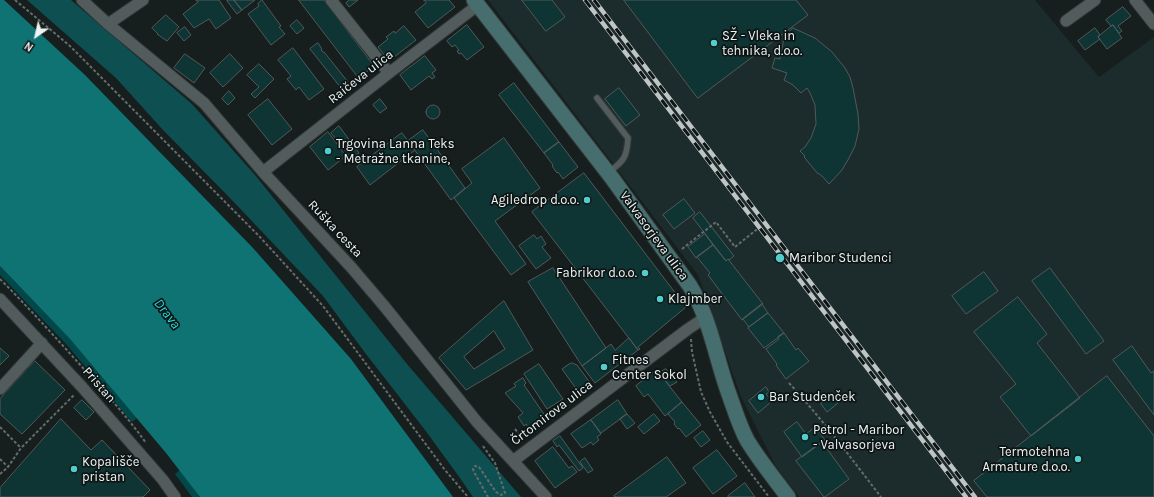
<!DOCTYPE html>
<html>
<head>
<meta charset="utf-8">
<style>
  body { margin:0 }
  #map { position:relative; width:1154px; height:497px; overflow:hidden; background:#161e1e; font-family:Karla,sans-serif }
  canvas { display:block }
  .north { position:absolute; left:16px; top:16px; width:40px; height:40px; -webkit-text-stroke:3px #0e1515; paint-order:stroke; rotate:214deg; font-size:11px; font-weight:700; line-height:16px; text-align:center; color:#eef3f3 }
  .north::after { content:''; display:block; margin:auto; width:14px; height:18px; background:#eef3f3; clip-path:polygon(50% 0,100% 100%,50% 72%,0 100%) }
</style>
</head>
<body>
<div id="map">
<canvas width="1154" height="497"></canvas>
<div class="north">N</div>
</div>
<script>
const g = document.querySelector('canvas').getContext('2d');
g.lineJoin = 'round';
function fill(path, color) { g.fillStyle = color; g.fill(path, 'evenodd'); }
function strokePath(path, color, width, dash) { g.strokeStyle = color; g.lineWidth = width; g.lineCap = dash ? 'butt' : 'round'; g.setLineDash(dash || []); g.stroke(path); }
function drawText(font, color, halo, rows, align = 'center') {
  g.font = font + ' Karla,sans-serif'; g.lineWidth = 3.5; g.setLineDash([]); g.textBaseline = 'middle'; g.strokeStyle = halo; g.fillStyle = color; for (const [text, x, y, turn = 0] of rows) {
    g.save(); g.translate(x, y); g.rotate((+turn || 0) * Math.PI / 180); g.textAlign = isNaN(turn) ? turn : align; if (halo) g.strokeText(text, 0, 0); g.fillText(text, 0, 0); g.restore();
  }
}
fill(new Path2D(`
  M488,0h547l64,77 55,-40v460h-355l-24,-32 -34,-68 -43,-122z`), '#1c2b2b');
fill(new Path2D(`
  M0,266l70,73 67,79 -5,4 -66,-78 -66,-69z
  M180,470l20,27h-8l-17,-23z`), '#004849');
fill(new Path2D(`
  M27,0h44l121,104 63,71 152,189 114,133h-48l-13,-19 -35,-48 -59,-76 -43,-58 -93,-98 -67,-68 -47,-52z`), '#0e5051');
fill(new Path2D(`
  M0,0h4l81,75 168,173 98,111 102,138h-253l-34,-44 -96,-114 -70,-73z`), '#0f7374');
const building = new Path2D(`
  M196,0h23l12,18 -15,11 -7,-10 -15,9 -11,-14 15,-12z
  M229,0h5l8,10 -5,4 -10,-13z
  M234,0h21l-13,10z
  M262,0l19,26 -2,1 6,7 -14,11 -23,-31 11,-8 -1,-2z
  M299,0h25l50,66 -15,12z
  M350,0h8l-9,7 -3,-4z
  M424,0h25l6,7 -27,21 -13,-16 11,-9z
  M522,0h30l13,17 -19,14z
  M624,0h172l12,15 -110,83z
  M1123,7l8,9 -13,10 4,5 -3,2 -6,-8 -2,1 -5,-6z
  M166,15l13,12 -12,14 -10,-7h1l-6,-6z
  M297,20l7,8 -7,6 -7,-8z
  M467,25l17,22 -17,13 -6,-7 -2,1 -2,-3 2,-1 -4,-5 -3,2 -5,-6z
  M1113,25l9,13 -15,11 -9,-12z
  M404,26l12,14 -27,21 -11,-14 10,-8 -2,-2 8,-6 1,2z
  M185,27l6,8 -7,6 -7,-8z
  M793,28l22,10 17,14 13,16 5,9 3,11 5,26 1,15 -4,17 -6,12 -7,12 -13,14 -6,-7 -5,-4v1l-14,-17 1,-1 -5,-5 5,-4 6,-9 5,-14 -1,-19 -5,-12 -3,-5 -6,5 -8,-8 -9,-5 3,-7 -15,-5 3,-10 5,1 4,-21z
  M1095,28l5,7 -2,2 2,2 -15,11 -7,-9z
  M318,43l4,6 -1,1 2,2h1l24,30 -7,6 -31,-39z
  M293,48l31,41 -15,11 -10,-13 -3,3 -9,-11 4,-3 -13,-16z
  M185,54l20,14 -11,15 -20,-15z
  M230,54l13,14 -20,19 -13,-14z
  M425,56l11,14 -4,3 3,4 -3,2 -3,-3 -18,14 -11,-15z
  M259,64l15,15 -19,19 -4,-4 8,-7 -12,-12z
  M514,83l45,59 -15,11 -45,-58z
  M619,88l21,27 -14,11 -21,-27z
  M229,91l6,7 -7,7 -6,-6z
  M268,99l24,30 -20,16 -24,-30z
  M380,99l7,9 -7,5 -7,-8z
  M426 112a7 7 0 1 1 14 0a7 7 0 1 1-14 0Z
  M339,126l20,27 -7,6 -21,-26z
  M423,130l42,58 -14,12 -43,-59z
  M328,132l18,24 -18,14 -18,-23z
  M402,133l13,17 -45,35 -13,-18z
  M504,138l36,50 -45,33 31,43 -15,11 -57,-77 18,-15 -10,-14z
  M559,142l19,25 -15,12 -5,-7 -1,1 -5,-7 1,-1 -9,-12z
  M584,173l102,134 -48,40 2,2 -2,1 -106,-138z
  M684,199l11,14 -21,16 -11,-14z
  M700,212l34,44 -5,4 -1,-1 -2,2 -33,-43z
  M705,234l8,11 -17,13 -8,-11z
  M534,235l3,4 4,-3 5,8 -4,3 9,11 -15,11 -17,-23z
  M713,245l13,16 2,-2 35,45 -21,16 -34,-45 2,-2 -13,-16z
  M553,268l53,80 -24,18 -54,-84z
  M1050,268l54,73 -18,13 -54,-73z
  M984,272l14,19 -32,23 -14,-18z
  M1018,297l29,37 -10,9 43,55 -49,38 -31,-39 16,-13 -42,-52z
  M504,301l29,49 -67,40 -27,-32zM494,331l11,18 -31,20 -10,-12z
  M762,304l6,9 -19,14 -6,-8z
  M768,313l16,20 -20,15 -16,-20z
  M784,333l12,17 2,-2 11,13 -23,18 -10,-14 1,-1 -11,-15 13,-10 -1,-2z
  M629,338l9,12 -43,33 -13,-17 29,-22 4,6z
  M1132,346l19,27 3,-2v44l-41,-55z
  M0,348l9,8 -9,9z
  M35,361l30,29 -43,44 -22,-20v-15z
  M572,363l5,2 14,19 -10,7 -4,-1 -15,-21 7,-5z
  M539,364l24,35 -16,10 -23,-35z
  M666,369l11,13 -7,4 -11,-13z
  M654,372l5,1 23,29 -17,14 -17,-22 -4,3 -8,-11z
  M1107,376l47,60v61h-167l-13,-16z
  M523,378l3,5 -2,2 24,35 -16,12 -6,-8 -2,2 -6,-9 5,-4 -18,-20 11,-7 -2,-2z
  M766,387l3,5 -3,2 6,7 -14,12 -9,-12z
  M831,395l7,8 -11,9 -6,-8z
  M82,400l12,12 -8,8 -12,-12z
  M618,400l9,14 -26,19 -10,-13z
  M682,402l19,23 -15,12 -7,-9 -1,1 -4,-5 1,-2 -7,-8z
  M627,414l8,9 -8,6 -7,-10z
  M654,414l6,7 -16,13 -6,-7z
  M61,419l30,31 11,-10 48,50 -7,7h-143v-9z
  M591,420l10,14 -4,3 2,3 -6,5 -2,-3 -9,6 -11,-14z
  M797,422l9,12 9,-7 10,13 -23,17 -18,-25z
  M703,431l7,9 -9,7 -7,-9z
  M560,436l23,32 -4,3 -20,-26 -2,2 -4,-6z
  M822,442l27,37 -24,18h-1l-28,-36z
  M553,447l16,21 3,-2 5,6 -22,16 -20,-27z
  M717,450l20,26 -24,18 -20,-26z
  M667,457l19,26 -20,14h-50l-2,-1z
  M585,458l8,12 -5,3 -8,-11z
  M745,483l10,14h-27v-1z`);
fill(building, '#0f3434');
strokePath(building, '#515a5a', 1);
const lane = new Path2D(`
  M597,98l31,40c-1,19 -4,23 -19,34`);
const street = new Path2D(`
  M82,0l26,24 96,79 59,69 88,95 34,40 92,115 69,75
  M331,0l58,73
  M1135,0l19,24
  M1066,21l29,-21
  M108,24l35,-24
  M263,172l126,-99 89,-68
  M0,299l82,88 81,93 12,17
  M0,389l42,-46
  M513,461l175,-132 18,-12`);
const secondary = new Path2D(`
  M474,0l138,178 78,108c21,34 26,74 40,111 5,14 10,30 17,43 12,20 27,38 41,57`);
strokePath(lane, '#323737', 8);
strokePath(street, '#323737', 13);
strokePath(secondary, '#323737', 17);
strokePath(new Path2D(`
  M15,0l55,46 189,190 64,70 122,164 23,27
  M682,249l34,-27 19,25 21,-17 2,2
  M0,279c29,29 56,59 83,89 22,25 44,48 63,75
  M691,339l1,13 9,40 9,20 17,30 42,55
  M789,383c33,36 62,75 92,114
  M0,427l21,21
  M515,429l9,11
  M483,446l12,17 10,30 -4,2 -5,-3 -17,-25 -4,-1 -2,3 1,3 14,25
  M0,459l8,8
  M0,474l8,-7 13,-19 54,-54`), '#656c6c', 2, [3, 2]);
strokePath(lane, '#535c5c', 5.5);
strokePath(street, '#535c5c', 11);
strokePath(secondary, '#466e6e', 15);
const rail = new Path2D(`
  M585,0l381,497
  M594,0l381,497`);
strokePath(rail, '#bfc4c4', 4.5);
strokePath(rail, '#0e1515', 3, [9]);
for (const [x, y, r, color] of [
  [714,43,4,"#52cdce"],
  [328,151,4,"#52cdce"],
  [587,200,4,"#52cdce"],
  [780,258,5,"#52cdce"],
  [645,273,4,"#52cdce"],
  [660,299,4,"#52cdce"],
  [604,367,4,"#52cdce"],
  [761,397,4,"#52cdce"],
  [805,437,4,"#52cdce"],
  [1078,459,4,"#52cdce"],
  [74,469,4,"#52cdce"]
]) { const dot = new Path2D(); dot.arc(x, y, r, 0, 2 * Math.PI); g.fillStyle = color; g.fill(dot); strokePath(dot, '#0e1515', 1.5); }
drawText('13px', '#eef3f3', '#0e1515', [
  ["SŽ - Vleka in",722,36],
  ["tehnika, d.o.o.",722,51],
  ["Trgovina Lanna Teks",336,144],
  ["- Metražne tkanine,",336,159],
  ["Agiledrop d.o.o.",579,200,"right"],
  ["Maribor Studenci",789,258],
  ["Fabrikor d.o.o.",637,273,"right"],
  ["Klajmber",668,299],
  ["Fitnes",612,360],
  ["Center Sokol",612,375],
  ["Bar Studenček",769,397],
  ["Petrol - Maribor",813,430],
  ["- Valvasorjeva",813,445],
  ["Termotehna",1070,452,"right"],
  ["Armature d.o.o.",1070,467,"right"],
  ["Kopališče",82,462],
  ["pristan",82,477]
], 'left');
drawText('13px', '#eef3f3', '#0e1515', [
  ["Raičeva ulica",361,77,-38],
  ["Ruška cesta",335,229,47],
  ["Valvasorjeva ulica",654,236,54],
  ["Pristan",99,385,49],
  ["Črtomirova ulica",552,413,-37]
]);
drawText('italic 14px', '#22dadc', '#0e1515', [
  ["Drava",167,314,52]
]);
</script>
</body>
</html>
